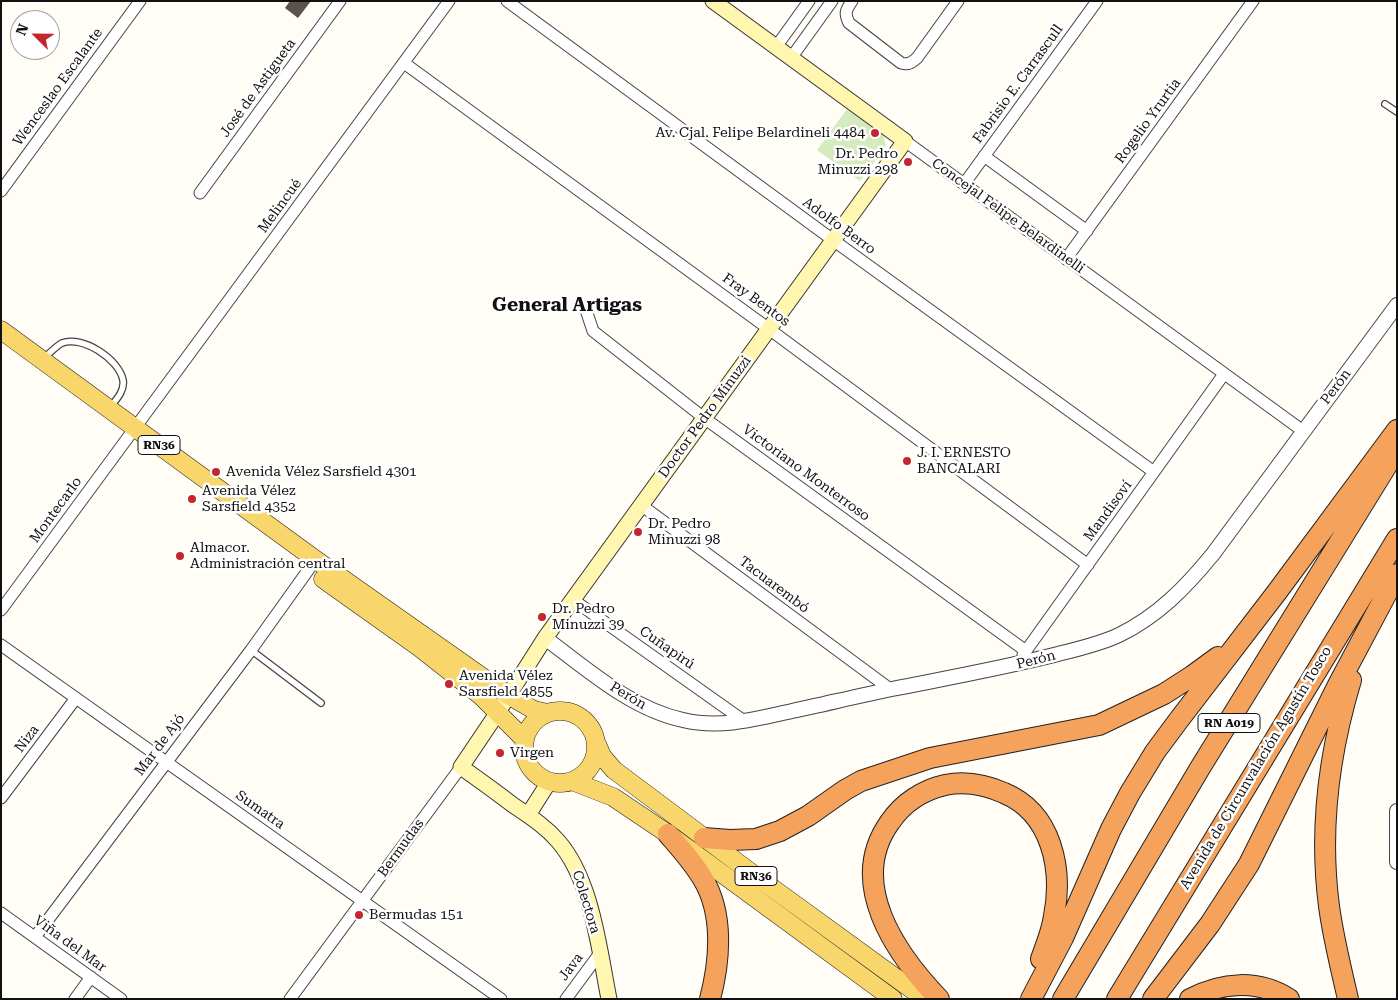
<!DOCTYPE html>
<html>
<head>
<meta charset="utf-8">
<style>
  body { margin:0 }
  #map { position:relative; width:1398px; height:1000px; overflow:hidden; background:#fffdf5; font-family:"Roboto Serif",serif }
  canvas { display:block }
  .frame { position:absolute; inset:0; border:2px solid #111; pointer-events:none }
  .north { position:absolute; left:10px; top:10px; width:50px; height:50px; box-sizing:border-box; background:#fff; border:1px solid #a0a0a0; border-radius:50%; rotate:293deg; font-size:14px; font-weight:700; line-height:20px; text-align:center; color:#111 }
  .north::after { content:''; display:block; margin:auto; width:18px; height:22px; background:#c4262e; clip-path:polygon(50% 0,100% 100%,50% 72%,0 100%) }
</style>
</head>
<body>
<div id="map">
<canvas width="1398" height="1000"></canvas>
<div class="frame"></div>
<div class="north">N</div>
</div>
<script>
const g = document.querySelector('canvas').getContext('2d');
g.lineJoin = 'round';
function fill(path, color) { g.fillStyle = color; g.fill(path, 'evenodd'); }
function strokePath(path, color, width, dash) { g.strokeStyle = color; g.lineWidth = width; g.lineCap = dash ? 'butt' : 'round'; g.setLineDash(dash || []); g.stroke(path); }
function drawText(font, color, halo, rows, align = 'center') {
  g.font = font + ' "Roboto Serif",serif'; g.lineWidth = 5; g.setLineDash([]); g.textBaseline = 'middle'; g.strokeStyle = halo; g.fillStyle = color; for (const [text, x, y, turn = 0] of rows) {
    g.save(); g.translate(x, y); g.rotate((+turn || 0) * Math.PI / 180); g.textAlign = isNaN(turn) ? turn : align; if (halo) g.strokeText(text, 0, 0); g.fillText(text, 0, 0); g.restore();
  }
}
fill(new Path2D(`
  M847,109l36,25 3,12 -26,35 -43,-31z`), '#d5ebbd');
fill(new Path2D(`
  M290,1h21l-13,17 -13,-10z`), '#5a524d');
const service = new Path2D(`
  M1385,104l12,8
  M44,358c5,-4 12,-12 18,-15 20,-8 57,16 61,37 2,11 -7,20 -13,27
  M251,650l70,53`);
const minor = new Path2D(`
  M507,1l326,239 321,232
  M852,1c-6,9 -8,12 -3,22l52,40c8,2 10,0 16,-5l41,-57
  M776,47l33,-46
  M791,58l41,-57
  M404,63l365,266 319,236
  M905,141l398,290
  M984,156l103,75
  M964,184l133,-183
  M1,191l139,-190
  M200,193l140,-192
  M1066,259l187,-258
  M585,307l8,24 111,87 322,233
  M641,505l249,184
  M572,599l172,122
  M1,610l448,-609
  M1,645l500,354
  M1023,655l201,-281
  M1,798l75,-100
  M1,913l120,86
  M35,937l216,-287 58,-81
  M75,999l16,-22
  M290,999l171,-232
  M566,999l34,-46`);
const tertiary = new Path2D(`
  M545,638c42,31 86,71 138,82 37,9 73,-1 109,-9 33,-7 66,-15 100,-22 55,-11 111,-21 166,-35 20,-5 42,-10 61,-19 39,-19 67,-48 94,-81l184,-249
  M1397,811v51`);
const secondary = new Path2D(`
  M528,815l21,-33
  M609,999c-10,-50 -17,-119 -51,-158 -13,-15 -29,-25 -45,-36 -17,-13 -35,-26 -52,-38l37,-55 47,-74 360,-497 -192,-140`);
const primary = new Path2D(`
  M1,330l315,230 192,135 26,15 14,3
  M323,579l97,69 61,48 44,44
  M524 747a36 36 0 1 1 72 0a36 36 0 1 1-72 0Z
  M597,744l5,12 12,14 139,104 172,125
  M572,781l41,16 55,37 225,165`);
const motorway = new Path2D(`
  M668,834c12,14 25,28 35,45 21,35 17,82 7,120
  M704,838l26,2 26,-1 24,-8 28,-15 37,-26 16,-9 69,-23 169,-33 65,-31 28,-18 26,-19
  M939,999c-43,-45 -93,-116 -49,-177 13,-19 33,-32 55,-37 20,-4 41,0 59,8 48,20 59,76 50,123 -2,15 -8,29 -13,43
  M1031,999l32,-61 48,-109 19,-36 25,-41 23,-31 99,-129 120,-162
  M1063,999l137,-231 197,-319
  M1117,999l280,-460
  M1153,999l57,-75 39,-60 89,-179 59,-111
  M1190,999c32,-17 68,-20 99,0
  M1348,999c-7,-31 -15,-62 -19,-93 -10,-76 0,-153 22,-226`);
strokePath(service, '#444', 8);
strokePath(minor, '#444', 13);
strokePath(tertiary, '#444', 16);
strokePath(secondary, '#333', 17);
strokePath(primary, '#222', 19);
strokePath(motorway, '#222', 22);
strokePath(service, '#fff', 5.5);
strokePath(minor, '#fff', 11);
strokePath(tertiary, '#fff', 14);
strokePath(secondary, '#fff6b0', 15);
strokePath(primary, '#f9d66b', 18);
strokePath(motorway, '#f5a25d', 20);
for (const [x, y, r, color] of [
  [875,133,5,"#c4262e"],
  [908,162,5,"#c4262e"],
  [907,461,5,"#c4262e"],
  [216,472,5,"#c4262e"],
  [192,499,5,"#c4262e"],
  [638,532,5,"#c4262e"],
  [180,556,5,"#c4262e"],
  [542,617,5,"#c4262e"],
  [449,684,5,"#c4262e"],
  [500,753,5,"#c4262e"],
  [359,915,5,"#c4262e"]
]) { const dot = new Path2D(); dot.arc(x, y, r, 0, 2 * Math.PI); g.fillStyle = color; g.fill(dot); strokePath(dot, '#fff', 2); }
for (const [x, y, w] of [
  [159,445,42],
  [1229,723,62],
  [756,876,42]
]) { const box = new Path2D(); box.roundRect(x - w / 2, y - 9.5, w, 19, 4); g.fillStyle = '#fff'; g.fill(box); strokePath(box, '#111', 1); }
drawText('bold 12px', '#111', null, [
  ["RN36",159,445],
  ["RN A019",1229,723],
  ["RN36",756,876]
]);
drawText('14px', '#111', '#fff', [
  ["Fabrisio E. Carrascull",1018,84,-54],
  ["Wenceslao Escalante",58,87,-54],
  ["José de Astigueta",258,88,-54],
  ["Rogelio Yrurtia",1148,121,-54],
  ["Melincué",280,206,-54],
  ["Concejal Felipe Belardinelli",1008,216,36],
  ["Adolfo Berro",839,226,36],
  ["Fray Bentos",756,300,36],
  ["Perón",1336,387,-53],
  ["Doctor Pedro Minuzzi",705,417,-54],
  ["Victoriano Monterroso",806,473,36],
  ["Montecarlo",56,510,-54],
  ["Mandisoví",1108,511,-54],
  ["Tacuarembó",774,585,37],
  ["Cuñapirú",667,648,35],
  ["Perón",1036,660,-14],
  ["Perón",628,696,31],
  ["Niza",27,739,-53],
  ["Mar de Ajó",160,745,-53],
  ["Avenida de Circunvalación Agustín Tosco",1256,768,-59],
  ["Sumatra",260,810,35],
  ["Bermudas",401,848,-54],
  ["Colectora",586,902,73],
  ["Viña del Mar",70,944,36],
  ["Java",571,967,-53]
]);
drawText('14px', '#111', '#fff', [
  ["Av. Cjal. Felipe Belardineli 4484",865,133,"right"],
  ["Dr. Pedro",898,154,"right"],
  ["Minuzzi 298",898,170,"right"],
  ["J. I. ERNESTO",917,453],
  ["BANCALARI",917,469],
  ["Avenida Vélez Sarsfield 4301",226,472],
  ["Avenida Vélez",202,491],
  ["Sarsfield 4352",202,507],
  ["Dr. Pedro",648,524],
  ["Minuzzi 98",648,540],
  ["Almacor.",190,548],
  ["Administración central",190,564],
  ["Dr. Pedro",552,609],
  ["Minuzzi 39",552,625],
  ["Avenida Vélez",459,676],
  ["Sarsfield 4855",459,692],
  ["Virgen",510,753],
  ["Bermudas 151",369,915]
], 'left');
drawText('bold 19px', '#111', '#fff', [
  ["General Artigas",567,305]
]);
</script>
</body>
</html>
